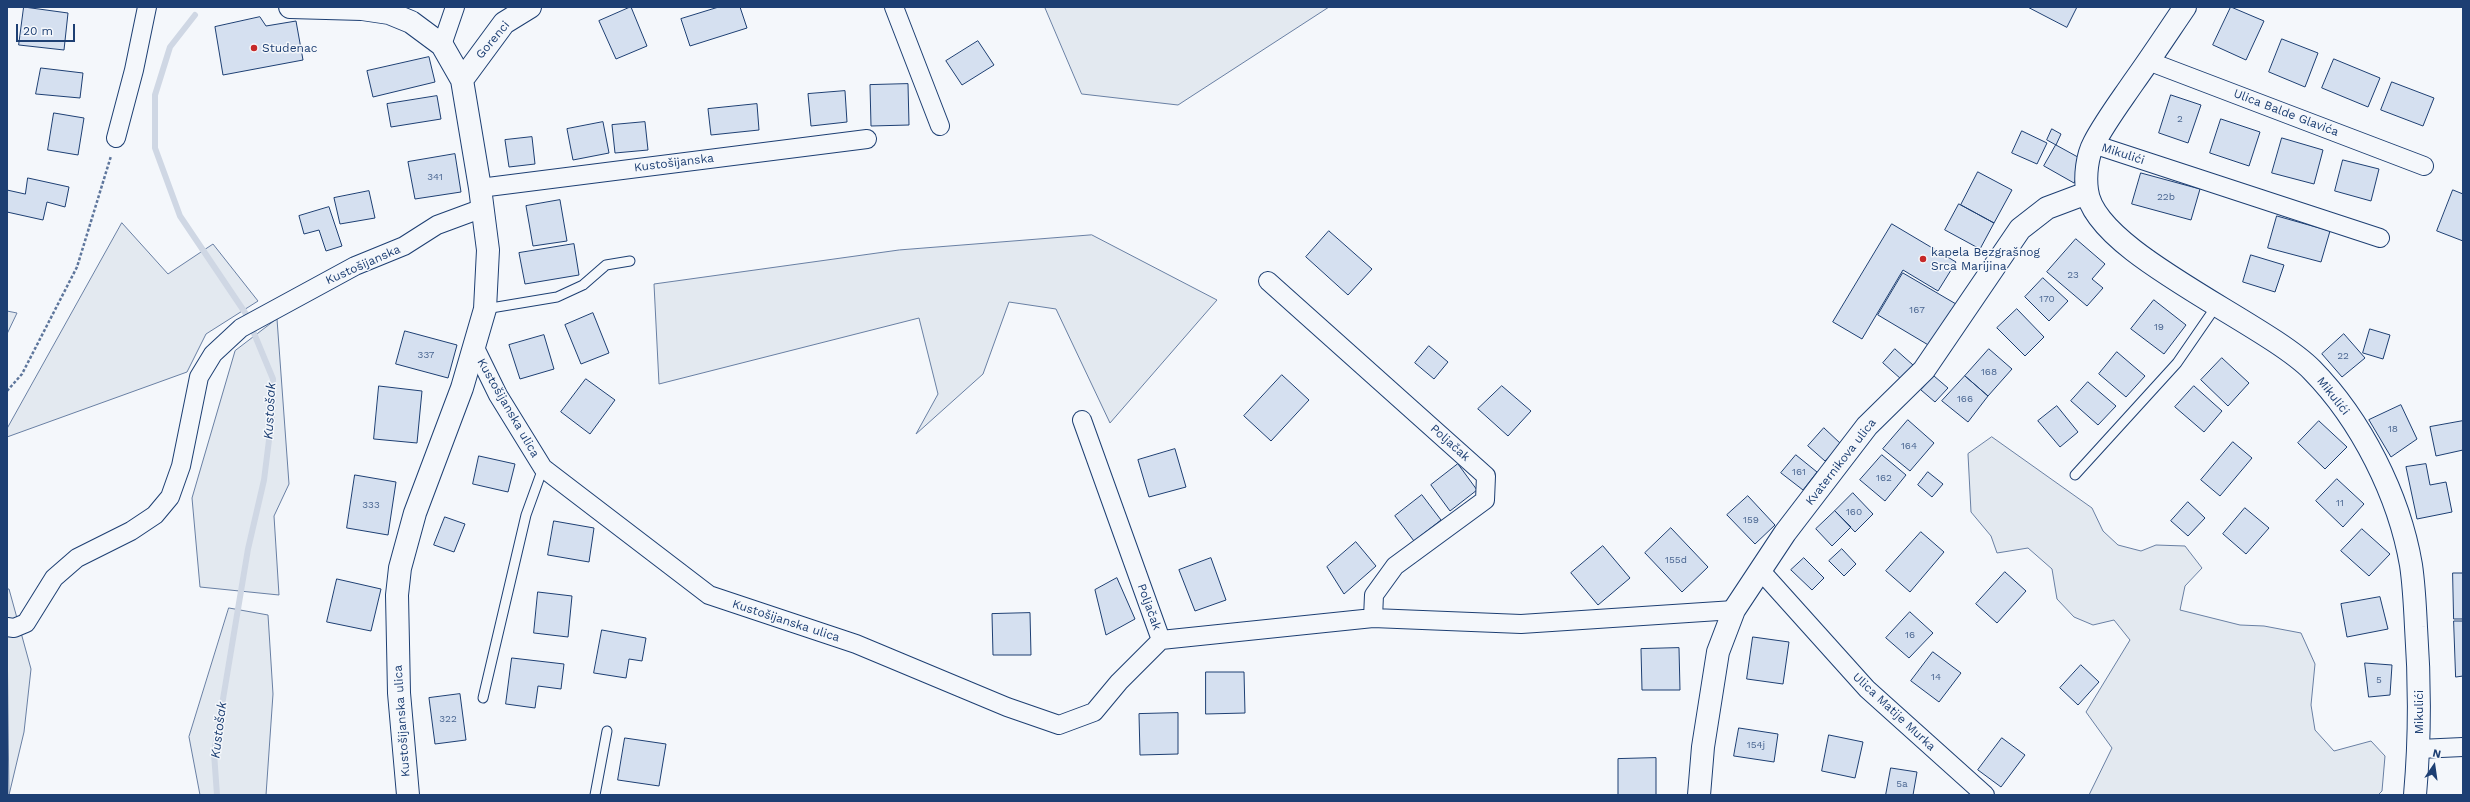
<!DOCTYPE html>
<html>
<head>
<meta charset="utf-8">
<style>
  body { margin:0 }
  #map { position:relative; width:2470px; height:802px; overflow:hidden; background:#f4f7fb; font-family:"Work Sans",sans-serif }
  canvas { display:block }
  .frame { position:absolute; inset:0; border:8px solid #1d3f73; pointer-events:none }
  .north { position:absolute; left:2414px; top:746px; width:40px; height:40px; -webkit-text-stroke:3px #f4f7fb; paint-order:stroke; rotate:13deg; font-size:11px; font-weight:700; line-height:16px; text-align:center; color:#1d3f73 }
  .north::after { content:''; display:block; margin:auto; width:14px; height:18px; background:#1d3f73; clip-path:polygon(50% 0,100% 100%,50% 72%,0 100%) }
  .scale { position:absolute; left:16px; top:24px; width:59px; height:18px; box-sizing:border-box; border:2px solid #1d3f73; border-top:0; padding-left:5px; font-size:12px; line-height:14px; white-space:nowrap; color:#1d3f73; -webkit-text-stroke:3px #f4f7fb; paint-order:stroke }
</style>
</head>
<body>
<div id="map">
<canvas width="2470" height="802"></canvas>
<div class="frame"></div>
<div class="north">N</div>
<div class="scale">20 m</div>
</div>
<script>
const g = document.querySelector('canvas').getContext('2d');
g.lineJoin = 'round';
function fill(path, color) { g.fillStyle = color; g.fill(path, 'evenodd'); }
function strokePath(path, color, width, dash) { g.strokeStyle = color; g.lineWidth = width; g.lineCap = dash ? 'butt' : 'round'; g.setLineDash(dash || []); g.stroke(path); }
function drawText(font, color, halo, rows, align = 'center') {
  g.font = font + ' "Work Sans",sans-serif'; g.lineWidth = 3; g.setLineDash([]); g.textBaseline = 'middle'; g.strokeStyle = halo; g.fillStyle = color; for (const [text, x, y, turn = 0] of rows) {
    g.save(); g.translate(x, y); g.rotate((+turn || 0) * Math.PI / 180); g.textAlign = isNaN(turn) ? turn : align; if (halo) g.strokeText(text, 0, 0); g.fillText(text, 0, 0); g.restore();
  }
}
const green = new Path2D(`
  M1045,7h284l-151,98 -96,-11z
  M122,223l46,51 45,-30 45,57 -52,33 -19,38 -180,65v-8z
  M1092,235l125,65 -107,123 -54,-114 -47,-7 -26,72 -67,60 22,-40 -19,-76 -260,66 -5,-100 245,-34z
  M7,311l10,2 -10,21z
  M277,319l12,165 -15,32 5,79 -79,-8 -8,-89 43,-147z
  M1992,437l100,71 11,23 15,14 23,6 15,-6 29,1 17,22 -17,18 -5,24 60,15 24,1 37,7 14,31 -4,41 4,25 19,21 37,-10 14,15 -3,35 -4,4h-289l23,-47 -26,-36 44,-72 -16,-20 -21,5 -19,-8 -17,-18 -5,-30 -24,-21 -31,5 -6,-17 -20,-24 -3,-58z
  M7,589h2l22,80 -7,63 -15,63z
  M229,608l39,7 5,79 -7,101h-66l-11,-58z`);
fill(green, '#e3e9f0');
strokePath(green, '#687fa3', 1);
strokePath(new Path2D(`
  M195,15l-25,32 -15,48v53l25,68 66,98 27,65 -1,37 -8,64 -16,69 -34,204 3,42`), '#cfd7e4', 6);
const building = new Path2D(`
  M24,7l44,6 -4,37 -45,-5z
  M631,7l16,39 -31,13 -17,-38z
  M719,7h21l7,21 -57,18 -9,-27z
  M2028,7h49l-10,20z
  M2231,7l33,14 -18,39 -33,-15z
  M260,17l6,9 30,-5 7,39 -80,15 -8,-48z
  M2282,39l36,14 -13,34 -36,-15z
  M978,41l16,24 -32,20 -16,-24z
  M429,57l6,25 -62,15 -6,-26z
  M2334,59l46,19 -12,29 -46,-19z
  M41,68l42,5 -3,25 -44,-4z
  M2392,82l42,16 -11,28 -42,-16z
  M908,84l1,41 -38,1 -1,-41z
  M845,91l2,31 -36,4 -3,-32z
  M2171,95l30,10 -13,38 -29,-10z
  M437,96l4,23 -50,8 -4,-23z
  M757,104l2,26 -48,5 -3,-26z
  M54,113l30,5 -6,37 -30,-5z
  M2221,119l39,13 -11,34 -39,-13z
  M603,122l6,31 -36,7 -6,-31z
  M645,122l3,28 -33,3 -3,-28z
  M2052,129l9,5 -5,11 -9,-5z
  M2022,131l25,12 -10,21 -25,-11z
  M532,137l3,27 -26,3 -4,-27z
  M2282,138l41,12 -9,34 -42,-11z
  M2056,145l29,16 -11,22 -30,-17z
  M455,154l6,38 -46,7 -7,-37z
  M2343,160l36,9 -8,32 -36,-10z
  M1978,172l34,18 -18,33 -33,-18z
  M2141,173l59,16 -9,31 -59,-16z
  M28,178l41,9 -4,20 -18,-5 -4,18 -36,-8v-22l18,4z
  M2453,190l10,4v47l-26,-10z
  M369,191l6,27 -35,6 -6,-26z
  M560,200l7,41 -34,5 -7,-40z
  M1959,204l35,19 -14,26 -35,-19z
  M329,207l13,39 -16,5 -7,-21 -15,4 -5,-18z
  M2277,216l53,15 -9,31 -53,-14z
  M1892,224l64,38 -18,29 -35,-21 -41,69 -29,-17z
  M1329,231l43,38 -24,26 -42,-38z
  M2076,239l29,25 -13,15 11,9 -16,18 -40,-34z
  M574,244l5,31 -54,9 -6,-31z
  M2251,255l33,10 -9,27 -32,-10z
  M1903,273l53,31 -26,42 -52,-31z
  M2043,278l25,23 -19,20 -24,-24z
  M2154,300l32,25 -22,29 -33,-25z
  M2017,309l27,28 -19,19 -28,-28z
  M593,313l16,40 -28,11 -16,-39z
  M2370,329l20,6 -7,24 -20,-6z
  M405,331l52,14 -9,33 -52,-14z
  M2344,334l21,24 -23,19 -20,-23z
  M544,335l10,34 -34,10 -11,-34z
  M1429,346l19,16 -14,17 -19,-16z
  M1895,349l18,16 -12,14 -18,-16z
  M1989,349l23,20 -24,27 -23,-20z
  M2117,352l28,24 -19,21 -27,-23z
  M2222,358l27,25 -21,23 -27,-26z
  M1282,375l27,25 -38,41 -27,-25z
  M1934,376l14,12 -13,14 -14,-12z
  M1965,376l23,20 -20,26 -26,-21z
  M586,379l29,21 -25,34 -29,-22z
  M2088,382l28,24 -18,19 -27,-24z
  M379,386l43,5 -5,52 -43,-4z
  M1502,386l29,25 -23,25 -30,-27z
  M2194,386l28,25 -18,21 -29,-25z
  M2401,405l16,34 -26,18 -22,-37z
  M2057,406l21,26 -18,15 -22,-26z
  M1908,420l26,23 -24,28 -27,-22z
  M2319,421l28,26 -22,22 -27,-26z
  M2463,421v29l-27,6 -6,-29z
  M1824,428l17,16 -16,17 -17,-15z
  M2233,442l19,16 -32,38 -19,-16z
  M1175,449l11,38 -37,10 -11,-37z
  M1796,455l21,17 -14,18 -22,-17z
  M1882,455l24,20 -21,26 -25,-21z
  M479,456l36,8 -7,28 -35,-8z
  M1458,464l19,26 -27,21 -19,-26z
  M2426,464l4,21 16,-3 6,30 -35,7 -11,-52z
  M1928,472l15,12 -11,13 -14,-12z
  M355,475l41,7 -8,53 -41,-7z
  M2337,479l27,25 -21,23 -27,-26z
  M1853,493l20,21 -18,18 -20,-21z
  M1422,495l19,25 -27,21 -19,-25z
  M1748,496l27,29 -20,19 -28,-29z
  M2188,502l17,16 -17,18 -17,-15z
  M2245,508l24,20 -23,26 -23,-20z
  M1835,511l16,16 -19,19 -16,-17z
  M445,517l20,7 -11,28 -20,-7z
  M554,521l40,7 -5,34 -41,-7z
  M1671,528l37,39 -26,25 -37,-39z
  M2362,529l28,25 -21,22 -28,-25z
  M1921,532l23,20 -34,40 -24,-21z
  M1356,542l20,24 -32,28 -17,-27z
  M1603,546l27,32 -32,27 -27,-32z
  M1842,549l14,15 -12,12 -15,-15z
  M1211,558l15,42 -31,11 -16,-41z
  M1804,558l20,20 -12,12 -21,-20z
  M2005,572l21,19 -29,32 -21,-19z
  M2453,573h10v46h-9z
  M1117,578l18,41 -29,16 -11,-45z
  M337,579l44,10 -10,42 -44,-9z
  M538,592l34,4 -4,41 -34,-4z
  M2380,597l8,32 -41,8 -6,-33z
  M1910,612l23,21 -24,25 -23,-20z
  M1030,613l1,42h-38l-1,-41z
  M2454,621h9v55l-7,1z
  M602,630l44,8 -4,23 -13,-2 -3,19 -32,-5z
  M1753,637l36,5 -6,42 -36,-5z
  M1679,648l1,42h-38l-1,-41z
  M1933,652l28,21 -22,29 -28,-21z
  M512,658l52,6 -3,25 -23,-3 -3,22 -29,-4z
  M2365,663l27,2 -2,30 -21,2z
  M2081,665l18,17 -21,23 -18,-17z
  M1206,672h38l1,41 -39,1z
  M460,694l6,46 -31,4 -6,-46z
  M1178,713v41l-38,1 -1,-41z
  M1739,728l39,6 -4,28 -40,-6z
  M1829,735l34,7 -8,36 -33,-7z
  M625,738l41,6 -7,42 -41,-6z
  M2002,738l23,17 -24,32 -23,-17z
  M1656,758v37h-38v-36z
  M1891,768l26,4 -4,23h-27z`);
fill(building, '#d5e0f0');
strokePath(building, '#1d3f73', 1);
const service = new Path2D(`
  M485,309l72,-12 26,-12 23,-20 24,-4
  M2075,475l102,-112 40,-58
  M483,698l43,-183 17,-47
  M595,795l12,-64`);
const minor = new Path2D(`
  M894,7l46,119
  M442,45l13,-38
  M2148,61l276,105
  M116,138l18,-68 13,-63
  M2093,144l287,94
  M480,188l387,-49
  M475,348l23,47 45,73 166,127 147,49 151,63 52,18 35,-13 25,-30 42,-42
  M1082,420l79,220
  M1760,570l107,119 118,106
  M1373,618l148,6 213,-14
  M7,627l7,1 12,-5 28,-45 23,-20 54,-27 24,-16 15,-18 11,-31 18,-89 14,-23 28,-26 114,-62 49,-20 33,-21 46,-17
  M1161,640l212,-22 1,-23 21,-29 90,-66 1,-24 -218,-195
  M2419,749l44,-2`);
const tertiary = new Path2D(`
  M290,7l72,2 27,4 22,9 31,23 20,35 18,108 8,62 -3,59 -23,79 -47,125 -15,55 -3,27 2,98 9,102
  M2185,7c-17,25 -34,51 -52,76 -13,19 -28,39 -39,60 -7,13 -9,33 -7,47 6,62 178,132 225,180 49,50 87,125 99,195 3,20 4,41 5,62 4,56 4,112 -1,168
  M462,80l42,-57 26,-16
  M1699,795l4,-48 15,-95 16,-42 51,-77 82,-107 57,-56 96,-141 27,-21 40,-15`);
strokePath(service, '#1d3f73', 11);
strokePath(minor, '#1d3f73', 20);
strokePath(tertiary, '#1d3f73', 24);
strokePath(new Path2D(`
  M7,391l15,-17 55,-107 34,-111`), '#5e769c', 2.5, [3, 2]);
strokePath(service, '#f4f7fb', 9);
strokePath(minor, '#f4f7fb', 18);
strokePath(tertiary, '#f4f7fb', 22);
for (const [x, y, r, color] of [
  [254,48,4,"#c62828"],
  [1923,259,4,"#c62828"]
]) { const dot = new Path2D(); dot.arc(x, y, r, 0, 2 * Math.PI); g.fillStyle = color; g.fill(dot); strokePath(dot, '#f4f7fb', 1.5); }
drawText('10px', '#4b6792', null, [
  ["2",2180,119],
  ["341",435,177],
  ["22b",2166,197],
  ["23",2073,275],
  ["170",2047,299],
  ["167",1917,310],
  ["19",2159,327],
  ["337",426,355],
  ["22",2343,356],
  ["168",1989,372],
  ["166",1965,399],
  ["18",2393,429],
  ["164",1909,446],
  ["161",1799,472],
  ["162",1884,478],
  ["11",2340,503],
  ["333",371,505],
  ["160",1854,512],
  ["159",1751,520],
  ["155d",1676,560],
  ["16",1910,635],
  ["14",1936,677],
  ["5",2379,680],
  ["322",448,719],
  ["154j",1756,745],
  ["5a",1902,784]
]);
drawText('12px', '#1d3f73', '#f4f7fb', [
  ["Gorenci",493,40,-50],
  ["Ulica Balde Glavića",2286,113,21],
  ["Mikulići",2123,154,18],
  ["Kustošijanska",674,163,-7],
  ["Kustošijanska",363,265,-24],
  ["Mikulići",2333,396,52],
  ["Kustošijanska ulica",508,408,60],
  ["Poljačak",1450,443,42],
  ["Kvaternikova ulica",1841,462,-52],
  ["Poljačak",1149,607,70],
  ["Kustošijanska ulica",786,621,18],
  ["Ulica Matije Murka",1894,712,43],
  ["Mikulići",2419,712,-90],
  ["Kustošijanska ulica",402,721,-94]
]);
drawText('12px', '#1d3f73', '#f4f7fb', [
  ["Studenac",262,48],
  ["kapela Bezgrašnog",1931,252],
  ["Srca Marijina",1931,266]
], 'left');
drawText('italic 13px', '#1d3f73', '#f4f7fb', [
  ["Kustošak",270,411,-87],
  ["Kustošak",219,730,-83]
]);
</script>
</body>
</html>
